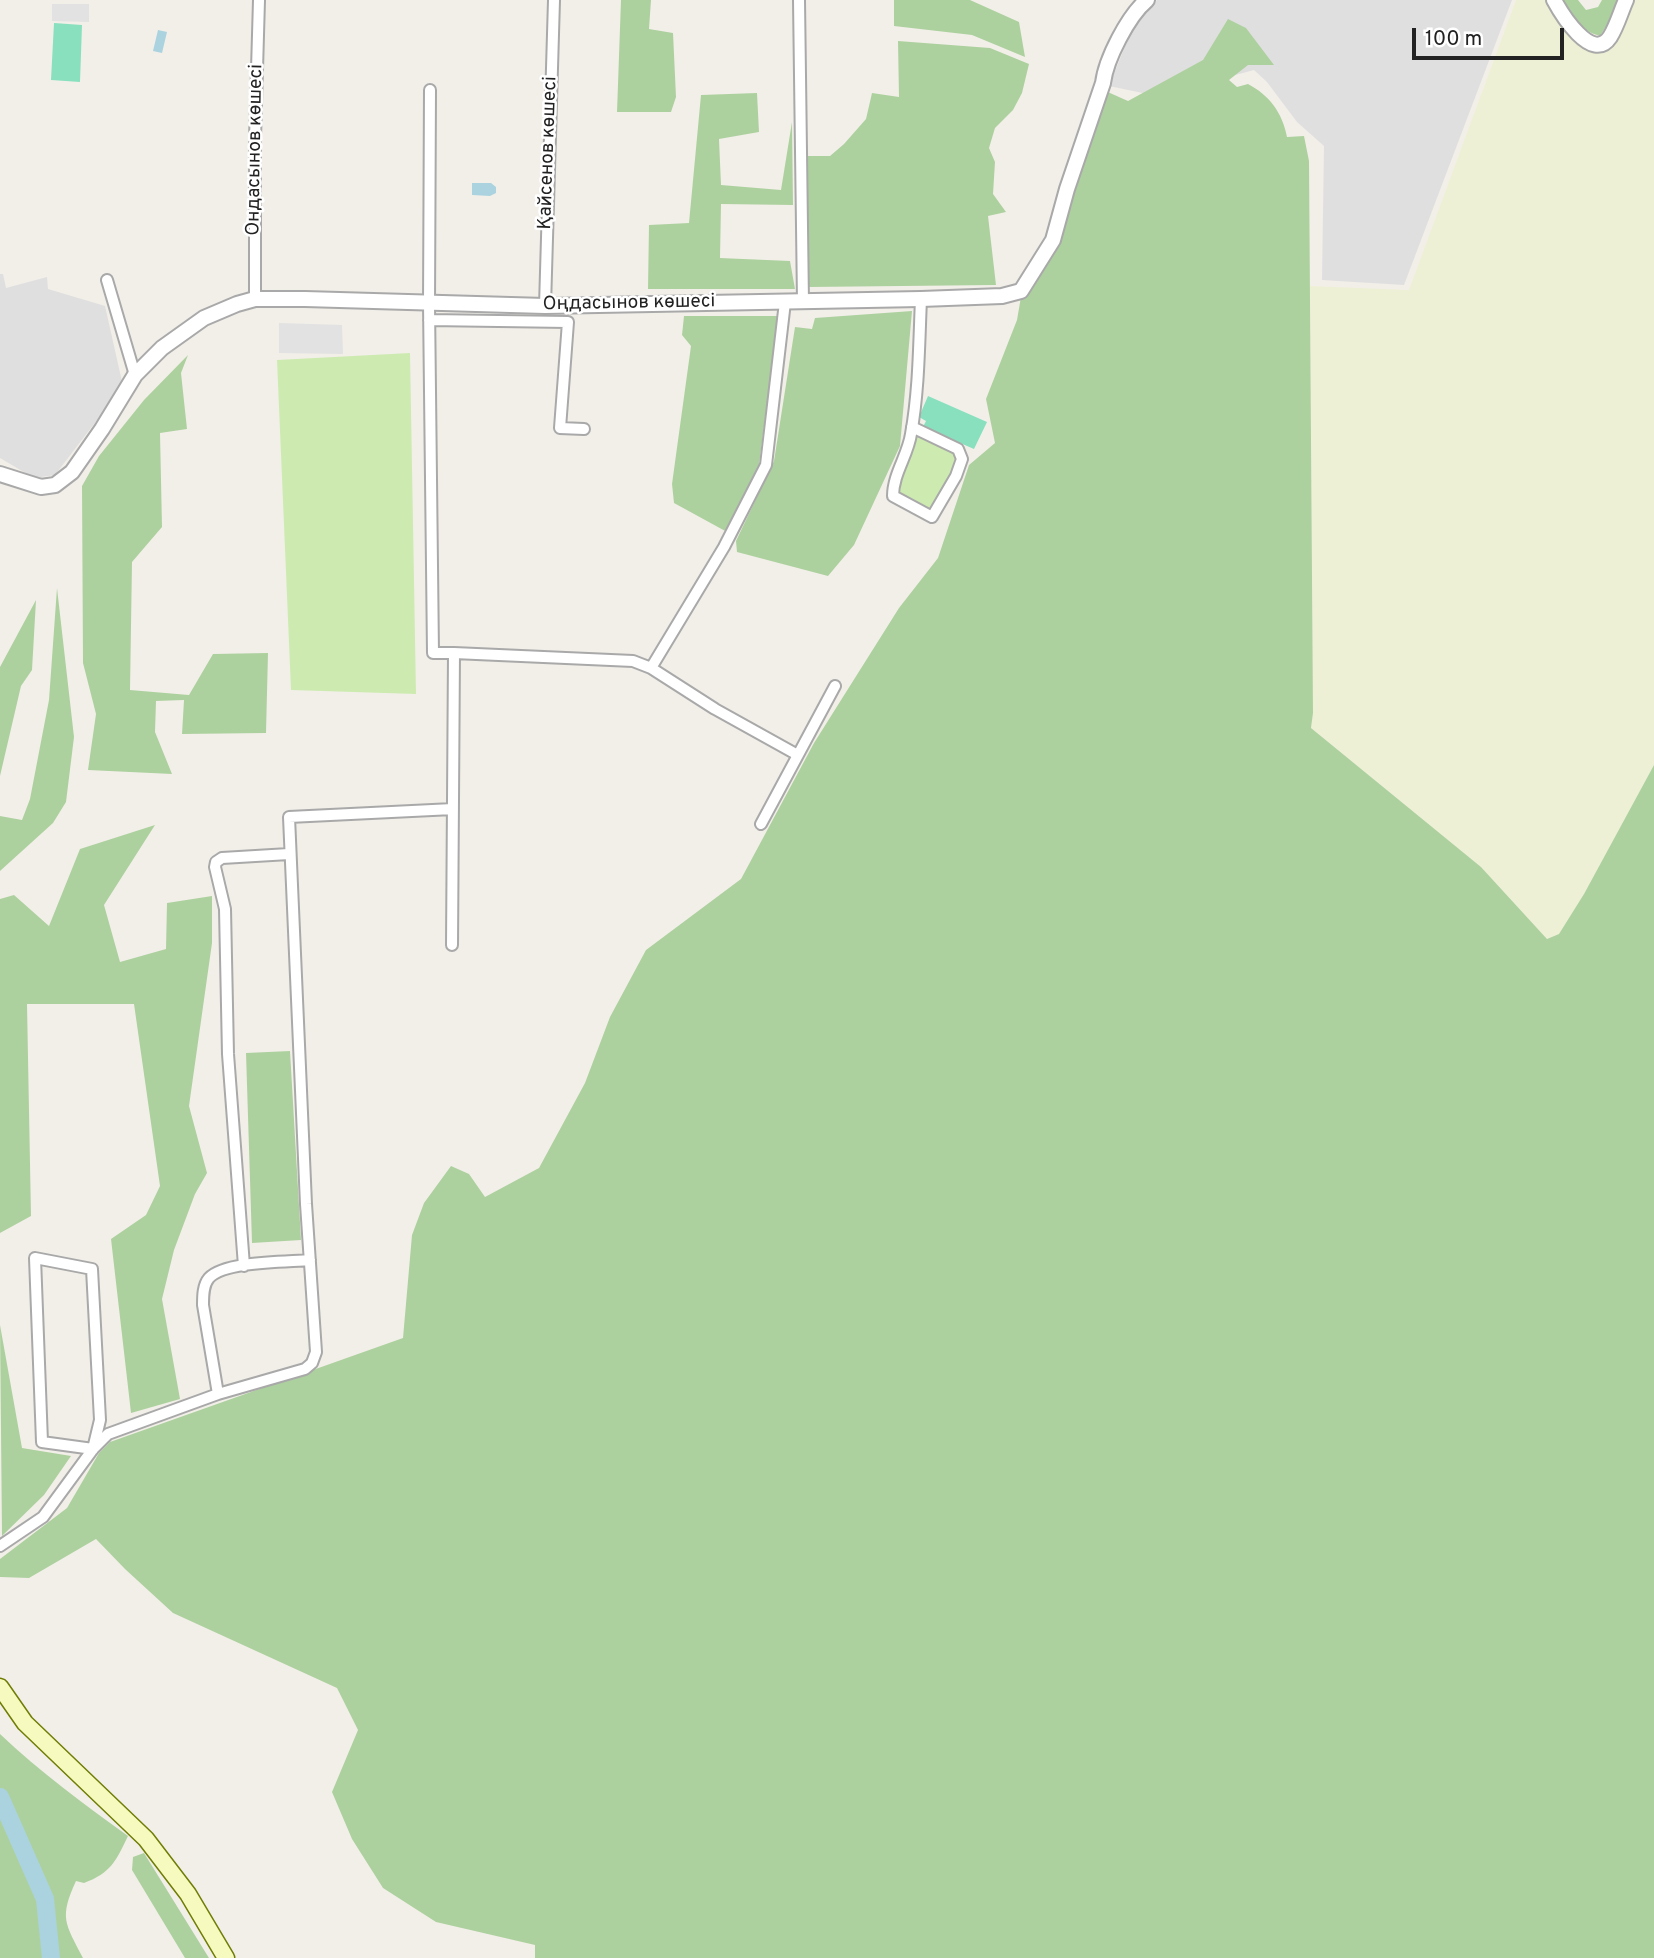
<!DOCTYPE html>
<html>
<head>
<meta charset="utf-8">
<style>
  body { margin:0 }
  #map { position:relative; width:1654px; height:1958px; overflow:hidden; background:#f2efe9; font-family:Overpass,sans-serif }
  canvas { display:block }
  .scale { position:absolute; left:1412px; top:28px; width:152px; height:32px; box-sizing:border-box; border:4px solid #222; border-top:0; padding-left:9px; font-size:21px; line-height:24px; white-space:nowrap; color:#222; -webkit-text-stroke:5px #fff; paint-order:stroke }
</style>
</head>
<body>
<div id="map">
<canvas width="1654" height="1958"></canvas>
<div class="scale">100 m</div>
</div>
<script>
const g = document.querySelector('canvas').getContext('2d');
g.lineJoin = 'round';
function fill(path, color) { g.fillStyle = color; g.fill(path, 'evenodd'); }
function strokePath(path, color, width, dash) { g.strokeStyle = color; g.lineWidth = width; g.lineCap = dash ? 'butt' : 'round'; g.setLineDash(dash || []); g.stroke(path); }
function drawText(font, color, halo, rows, align = 'center') {
  g.font = font + ' Overpass,sans-serif'; g.lineWidth = 5; g.setLineDash([]); g.textBaseline = 'middle'; g.strokeStyle = halo; g.fillStyle = color; for (const [text, x, y, turn = 0] of rows) {
    g.save(); g.translate(x, y); g.rotate((+turn || 0) * Math.PI / 180); g.textAlign = isNaN(turn) ? turn : align; if (halo) g.strokeText(text, 0, 0); g.fillText(text, 0, 0); g.restore();
  }
}
fill(new Path2D(`
  M1157,0h355l-108,285 -82,-5 2,-134 -27,-24 -30,-40 -13,-12 -97,26 -48,-10 21,-52z
  M0,274h3l3,14 41,-11 1,12 57,17 18,80 -68,89 -21,3 -34,-20z`), '#e0dfdf');
fill(new Path2D(`
  M1516,0h43l25,39 21,3 21,-42h28v765l-70,129 -25,40 -12,5 -66,-72 -170,-139 2,-15 -3,-427 99,4z`), '#eef0d5');
fill(new Path2D(`
  M410,353l6,341 -125,-4 -14,-330z
  M918,436l36,15 2,12 -25,47 -28,-13 -5,-6 15,-51z`), '#cdebb0');
fill(new Path2D(`
  M621,0h30l-2,29 24,4 3,64 -5,15h-54z
  M894,0h76l49,22 6,35 -53,-22 -78,-9z
  M1562,0h16l8,10 12,-3 4,-7h17l-7,17 -12,19c-21,-6 -28,-19 -38,-36z
  M1228,19l18,9 28,37h-26l-19,15 8,7 11,-3c21,11 34,28 39,53l17,-1 5,25 4,552 -2,15 170,139 66,72 12,-5 25,-40 70,-129v1193h-1119v-13l-99,-23 -53,-34 -31,-49 -20,-47 26,-62 -21,-42 -164,-75 -48,-44 -29,-30 -67,39 -29,-1v-18l67,-51 32,-55 11,-11 293,-104 9,-103 12,-32 27,-37 18,8 16,23 54,-29 46,-85 25,-66 36,-67 95,-71 73,-136 85,-135 39,-50 31,-93 26,-22 -9,-44 31,-79 5,-29 31,-51 48,-151 27,12 75,-41z
  M898,41l92,7 39,16 -7,29 -9,17 -18,18 -6,20 6,14 -2,32 13,18 -18,4 8,69 -187,2 -2,-131h23l14,-12 22,-25 6,-26 27,4z
  M757,93l2,39 -40,7 2,46 60,5 11,-68 1,83 -72,-1 -1,54 70,3 5,28h-147l1,-64 40,-2 12,-128z
  M912,311l-12,135 -46,99 -26,31 -91,-24 -1,-11 38,-80 21,-134 17,2 3,-11z
  M684,316h94l-19,149 -32,67 -53,-29 -2,-19 19,-138 -9,-11z
  M188,355l-7,18 6,56 -27,4 2,94 -30,35 -2,128 59,5 24,-41 55,-1 -2,80 -84,1 2,-34 -28,1 -1,31 17,42 -84,-4 8,-56 -13,-51 -1,-177 17,-30 45,-56z
  M57,588l17,149 -8,65 -13,21 -53,48v-55l22,4 8,-21 19,-99z
  M36,600l-4,70 -11,16 -21,90v-109z
  M155,825l-51,80 16,57 46,-13 1,-46 45,-7v47l-23,163 18,67 -12,21 -21,56 -12,49 18,100 -49,14 -20,-174 35,-24 14,-29 -26,-182h-107l4,212 -31,17v-334l14,-4 35,31 31,-77z
  M290,1051l11,189 -49,3 -6,-190z
  M0,1325l22,123 49,8 -27,39 -42,41z
  M0,1734c40,38 84,70 128,102 -12,25 -17,37 -44,47l-8,-2c-17,37 -11,42 7,77h-83z
  M144,1853l65,105h-24l-53,-88 1,-13z`), '#add19e');
fill(new Path2D(`
  M54,23l28,2 -2,57 -29,-2z
  M928,396l59,26 -13,27 -51,-22 3,-6 -7,-4z`), '#88e0be');
fill(new Path2D(`
  M52,4h37v18l-37,-1z
  M279,323l63,2 1,29 -64,-1z`), '#e2e2e2');
fill(new Path2D(`
  M158,30l9,2 -5,21 -9,-2z
  M472,183h19l5,4v6l-6,3 -18,-1z`), '#aad3df');
strokePath(new Path2D(`
  M0,1797l45,102 6,59`), '#aad3df', 18);
const minor = new Path2D(`
  M799,0l4,302
  M430,90l-1,214 4,349h21l-2,292
  M107,280l28,95
  M255,299v-160l4,-139
  M545,306l9,-306
  M429,320l139,2 -8,106 24,1
  M912,427l46,22 4,10 -6,17 -24,41 -39,-21c0,-22 15,-41 18,-62 8,-44 8,-90 10,-135
  M454,653l179,8 18,7 64,41 81,45
  M651,668l73,-121 42,-82 19,-163
  M761,824l74,-138
  M35,1258l57,11 8,151 -7,29 -51,-7z
  M244,1266l-16,-212 -3,-145 -10,-42 1,-5 6,-4 67,-4
  M218,1394l-15,-89c0,-9 0,-20 6,-27 15,-17 78,-16 101,-18
  M0,1546l43,-29 50,-68 15,-15 110,-40 87,-25 7,-6 4,-11 -10,-148 -17,-387 164,-8`);
const tertiary = new Path2D(`
  M1554,0c7,13 38,64 56,37 7,-11 11,-26 16,-37
  M0,474l41,13 14,-2 17,-13 30,-43 33,-54 27,-27 42,-30 33,-14 18,-5h50l240,7 376,-7 81,-3 19,-5 32,-51 14,-51 36,-106c3,-24 25,-67 44,-83`);
const secondary = new Path2D(`
  M0,1687l25,36 121,116 42,55 38,64`);
strokePath(minor, '#a9a9a9', 14);
strokePath(tertiary, '#a9a9a9', 18);
strokePath(secondary, '#707d05', 19);
strokePath(minor, '#fff', 10);
strokePath(tertiary, '#fff', 14);
strokePath(secondary, '#f7fabf', 16);
drawText('19px', '#222', '#fff', [
  ["Ондасынов көшесі",256,150,-89],
  ["Қайсенов көшесі",549,153,-88],
  ["Оңдасынов көшесі",629,304,-1]
]);
</script>
</body>
</html>
